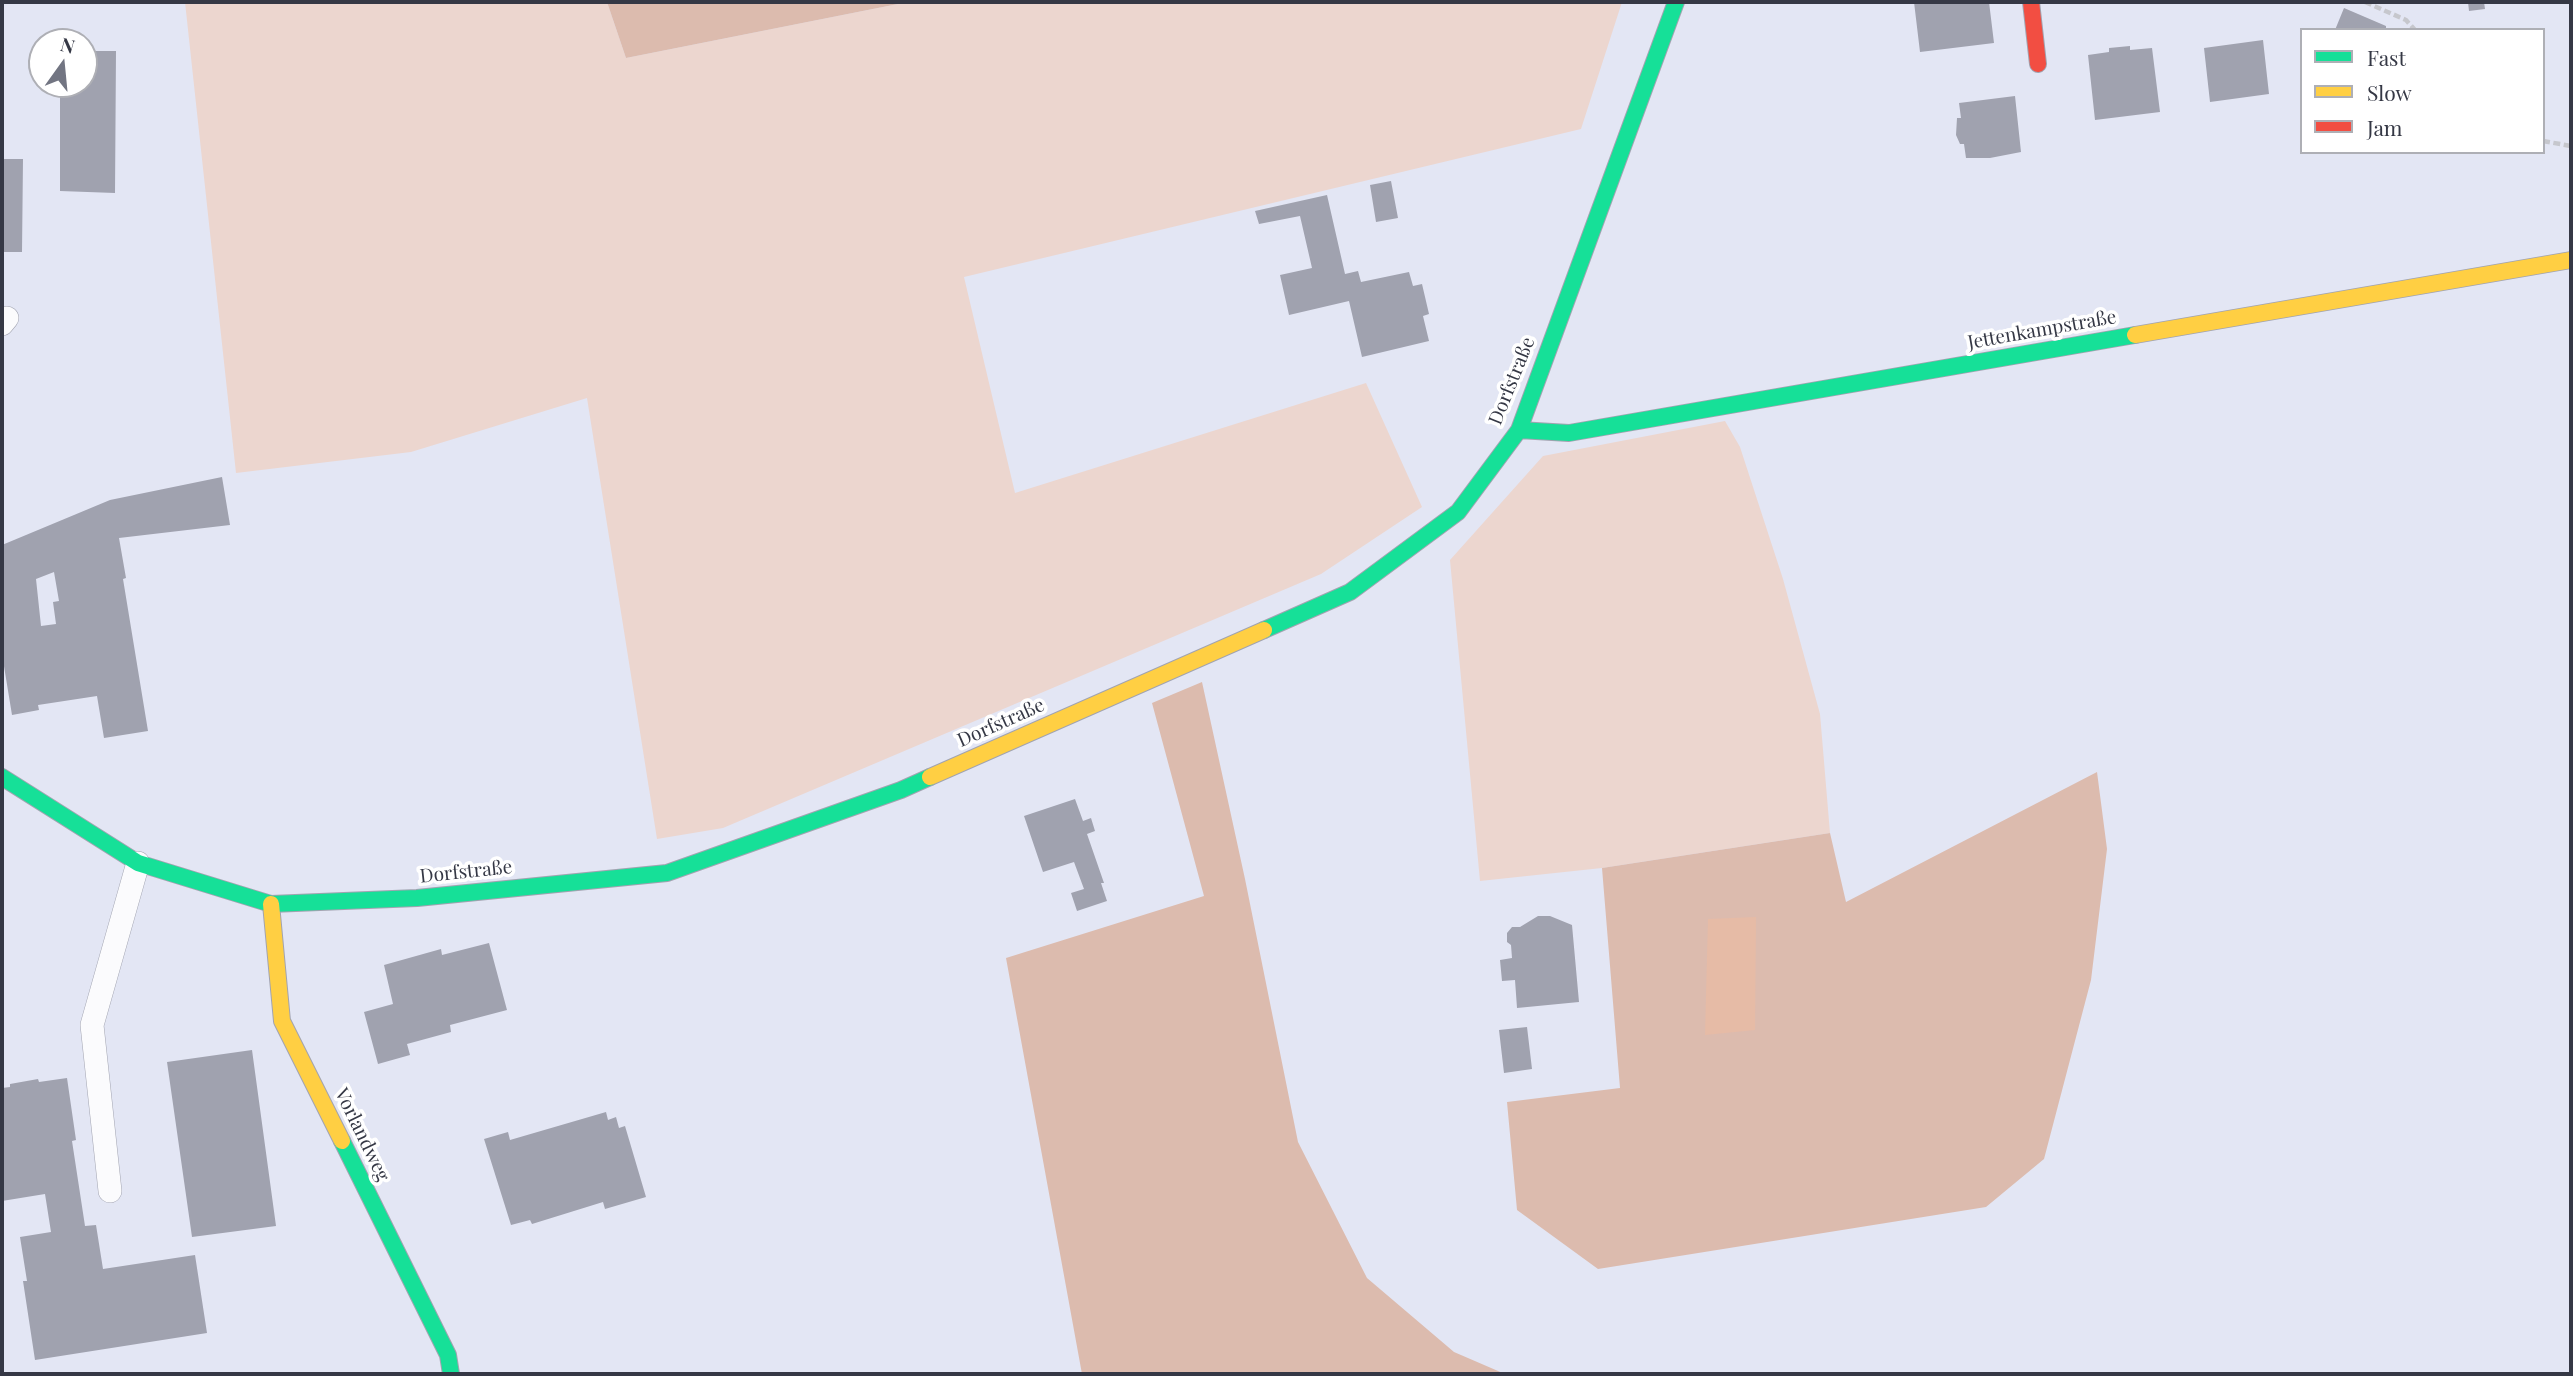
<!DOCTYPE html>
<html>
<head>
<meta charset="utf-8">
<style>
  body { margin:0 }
  #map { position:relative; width:2573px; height:1376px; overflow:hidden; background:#e3e6f4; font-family:"Playfair Display",serif }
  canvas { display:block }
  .frame { position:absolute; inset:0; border:4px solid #353845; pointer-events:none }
  .legend { position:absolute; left:2300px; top:28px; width:245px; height:126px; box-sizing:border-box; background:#fff; border:2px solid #aeafb5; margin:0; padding:9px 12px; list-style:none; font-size:21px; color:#353845 }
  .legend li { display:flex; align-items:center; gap:14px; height:35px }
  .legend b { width:35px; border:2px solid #aeafb5 }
  .north { position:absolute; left:28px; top:28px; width:70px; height:70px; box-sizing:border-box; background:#fff; border:2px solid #aeafb5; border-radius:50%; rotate:15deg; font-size:19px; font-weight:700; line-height:28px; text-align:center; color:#353845 }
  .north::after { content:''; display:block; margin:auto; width:24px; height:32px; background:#727582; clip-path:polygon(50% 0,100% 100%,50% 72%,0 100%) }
</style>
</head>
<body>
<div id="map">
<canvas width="2573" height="1376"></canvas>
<div class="frame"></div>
<ul class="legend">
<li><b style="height:9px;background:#16e098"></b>Fast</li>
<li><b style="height:9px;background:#ffcf43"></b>Slow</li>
<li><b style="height:9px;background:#f24e42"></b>Jam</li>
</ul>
<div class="north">N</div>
</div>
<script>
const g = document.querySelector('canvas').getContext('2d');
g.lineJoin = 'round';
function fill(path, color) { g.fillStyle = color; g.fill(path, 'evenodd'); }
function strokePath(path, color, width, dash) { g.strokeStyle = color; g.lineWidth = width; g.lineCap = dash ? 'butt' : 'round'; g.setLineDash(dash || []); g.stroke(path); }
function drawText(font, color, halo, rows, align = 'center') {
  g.font = font + ' "Playfair Display",serif'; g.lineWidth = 7; g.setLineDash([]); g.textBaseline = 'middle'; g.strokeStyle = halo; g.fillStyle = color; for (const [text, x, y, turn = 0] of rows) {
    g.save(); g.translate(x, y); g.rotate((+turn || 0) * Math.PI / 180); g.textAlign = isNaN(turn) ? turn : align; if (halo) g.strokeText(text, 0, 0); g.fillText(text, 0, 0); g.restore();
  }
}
fill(new Path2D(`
  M185,2h422l19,56 282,-56h714l-41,127 -617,148 51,216 351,-110 56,124 -101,67 -598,254 -66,11 -70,-441 -176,54 -175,21z
  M1725,421l15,26 43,132 37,135 10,119 -228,35 -122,13 -30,-321 93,-104z`), '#ecd6cf');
fill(new Path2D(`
  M607,2h301l-282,56z
  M1202,682l43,197 53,263 69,136 87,74 51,22h-423l-76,-416 198,-62 -52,-193z
  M2097,772l10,77 -16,131 -47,179 -58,48 -388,62 -81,-59 -10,-108 113,-14 -18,-220 228,-35 16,69z`), '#dcbbae');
fill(new Path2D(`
  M1756,917l-1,113 -50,5 3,-116z`), '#e6bba6');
fill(new Path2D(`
  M1914,2h75l5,41 -74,9z
  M2468,2h16l1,7 -16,2z
  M2344,8l42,18v4h-51z
  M2263,40l6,54 -59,8 -6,-54z
  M2130,46v4l22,-2 8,64 -65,8 -7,-65 21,-3v-4z
  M84,51h32l-1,142 -55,-2v-107h24z
  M2015,96l6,56 -31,6h-24l-2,-14h-4l-4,-9 1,-17h4l-2,-15z
  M2,159h21l-1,93h-20z
  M1391,181l7,37 -22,4 -6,-37z
  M1327,195l18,79 13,-3 3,11 48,-10 4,14 9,-2 7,30 -6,2 6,25 -67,16 -13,-56 -60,14 -9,-40 32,-7 -12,-52 -41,8 -4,-13z
  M222,477l8,48 -111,13 7,40 -3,1 25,152 -44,7 -7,-42 -59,9 1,5 -27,5 -10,-61v-109l108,-45zM54,572l5,29 -6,1 3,22 -15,2 -5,-47z
  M1075,799l8,22 8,-3 4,13 -8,3 17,49h-3l6,18 -30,10 -6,-18 13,-4 -10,-27 -31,10 -19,-56z
  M1538,916h12l22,9 7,77 -62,6 -2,-28 -13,1 -2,-21 12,-2 -1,-13 -4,-3v-9l5,-6h8z
  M489,943l18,67 -57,15 1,7 -44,12 3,11 -32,9 -14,-52 29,-8 -9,-39 57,-16 1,6z
  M1527,1027l5,42 -28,4 -5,-43z
  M252,1050l24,176 -84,11 -25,-175z
  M67,1078l9,62 -4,1 13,85 11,-1 7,44 92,-14 12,78 -172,27 -12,-79h4l-7,-44 31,-5 -6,-38 -43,7v-113l8,-1v-3l28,-5 1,3z
  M606,1112l2,8 8,-3 3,11 6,-2 21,71 -41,12 -2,-7 -71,22 -2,-4 -19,5 -27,-86 24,-7 2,8z`), '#a0a2af');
const lane = new Path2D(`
  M2,324l5,-6
  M110,1191l-18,-166 46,-162`);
const fast = new Path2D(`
  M1519,430l50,3 566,-98
  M1264,630l86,-38 108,-80 61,-82 157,-428
  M2,777l136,86 133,41 146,-6 250,-25 234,-83 29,-13
  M342,1141l106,214 3,19`);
const slow = new Path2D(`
  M2135,335l436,-75
  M930,777l334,-147
  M271,904l11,117 60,120`);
const jam = new Path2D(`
  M2031,2l7,62`);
strokePath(lane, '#a1a3b0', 24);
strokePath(fast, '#a1a3b0', 18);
strokePath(slow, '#a1a3b0', 18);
strokePath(jam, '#a1a3b0', 18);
strokePath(new Path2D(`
  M2365,2l41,18 9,10
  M2543,141l28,5`), '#c6c7cd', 4.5, [7, 3.5]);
strokePath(lane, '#fbfbfd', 23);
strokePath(fast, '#16e098', 16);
strokePath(slow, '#ffcf43', 16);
strokePath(jam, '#f24e42', 16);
drawText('19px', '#353845', '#fff', [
  ["Jettenkampstraße",2042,330,-10],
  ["Dorfstraße",1512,381,-68],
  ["Dorfstraße",1001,723,-24],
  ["Dorfstraße",466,872,-6],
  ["Vorlandweg",362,1135,64]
]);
</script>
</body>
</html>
